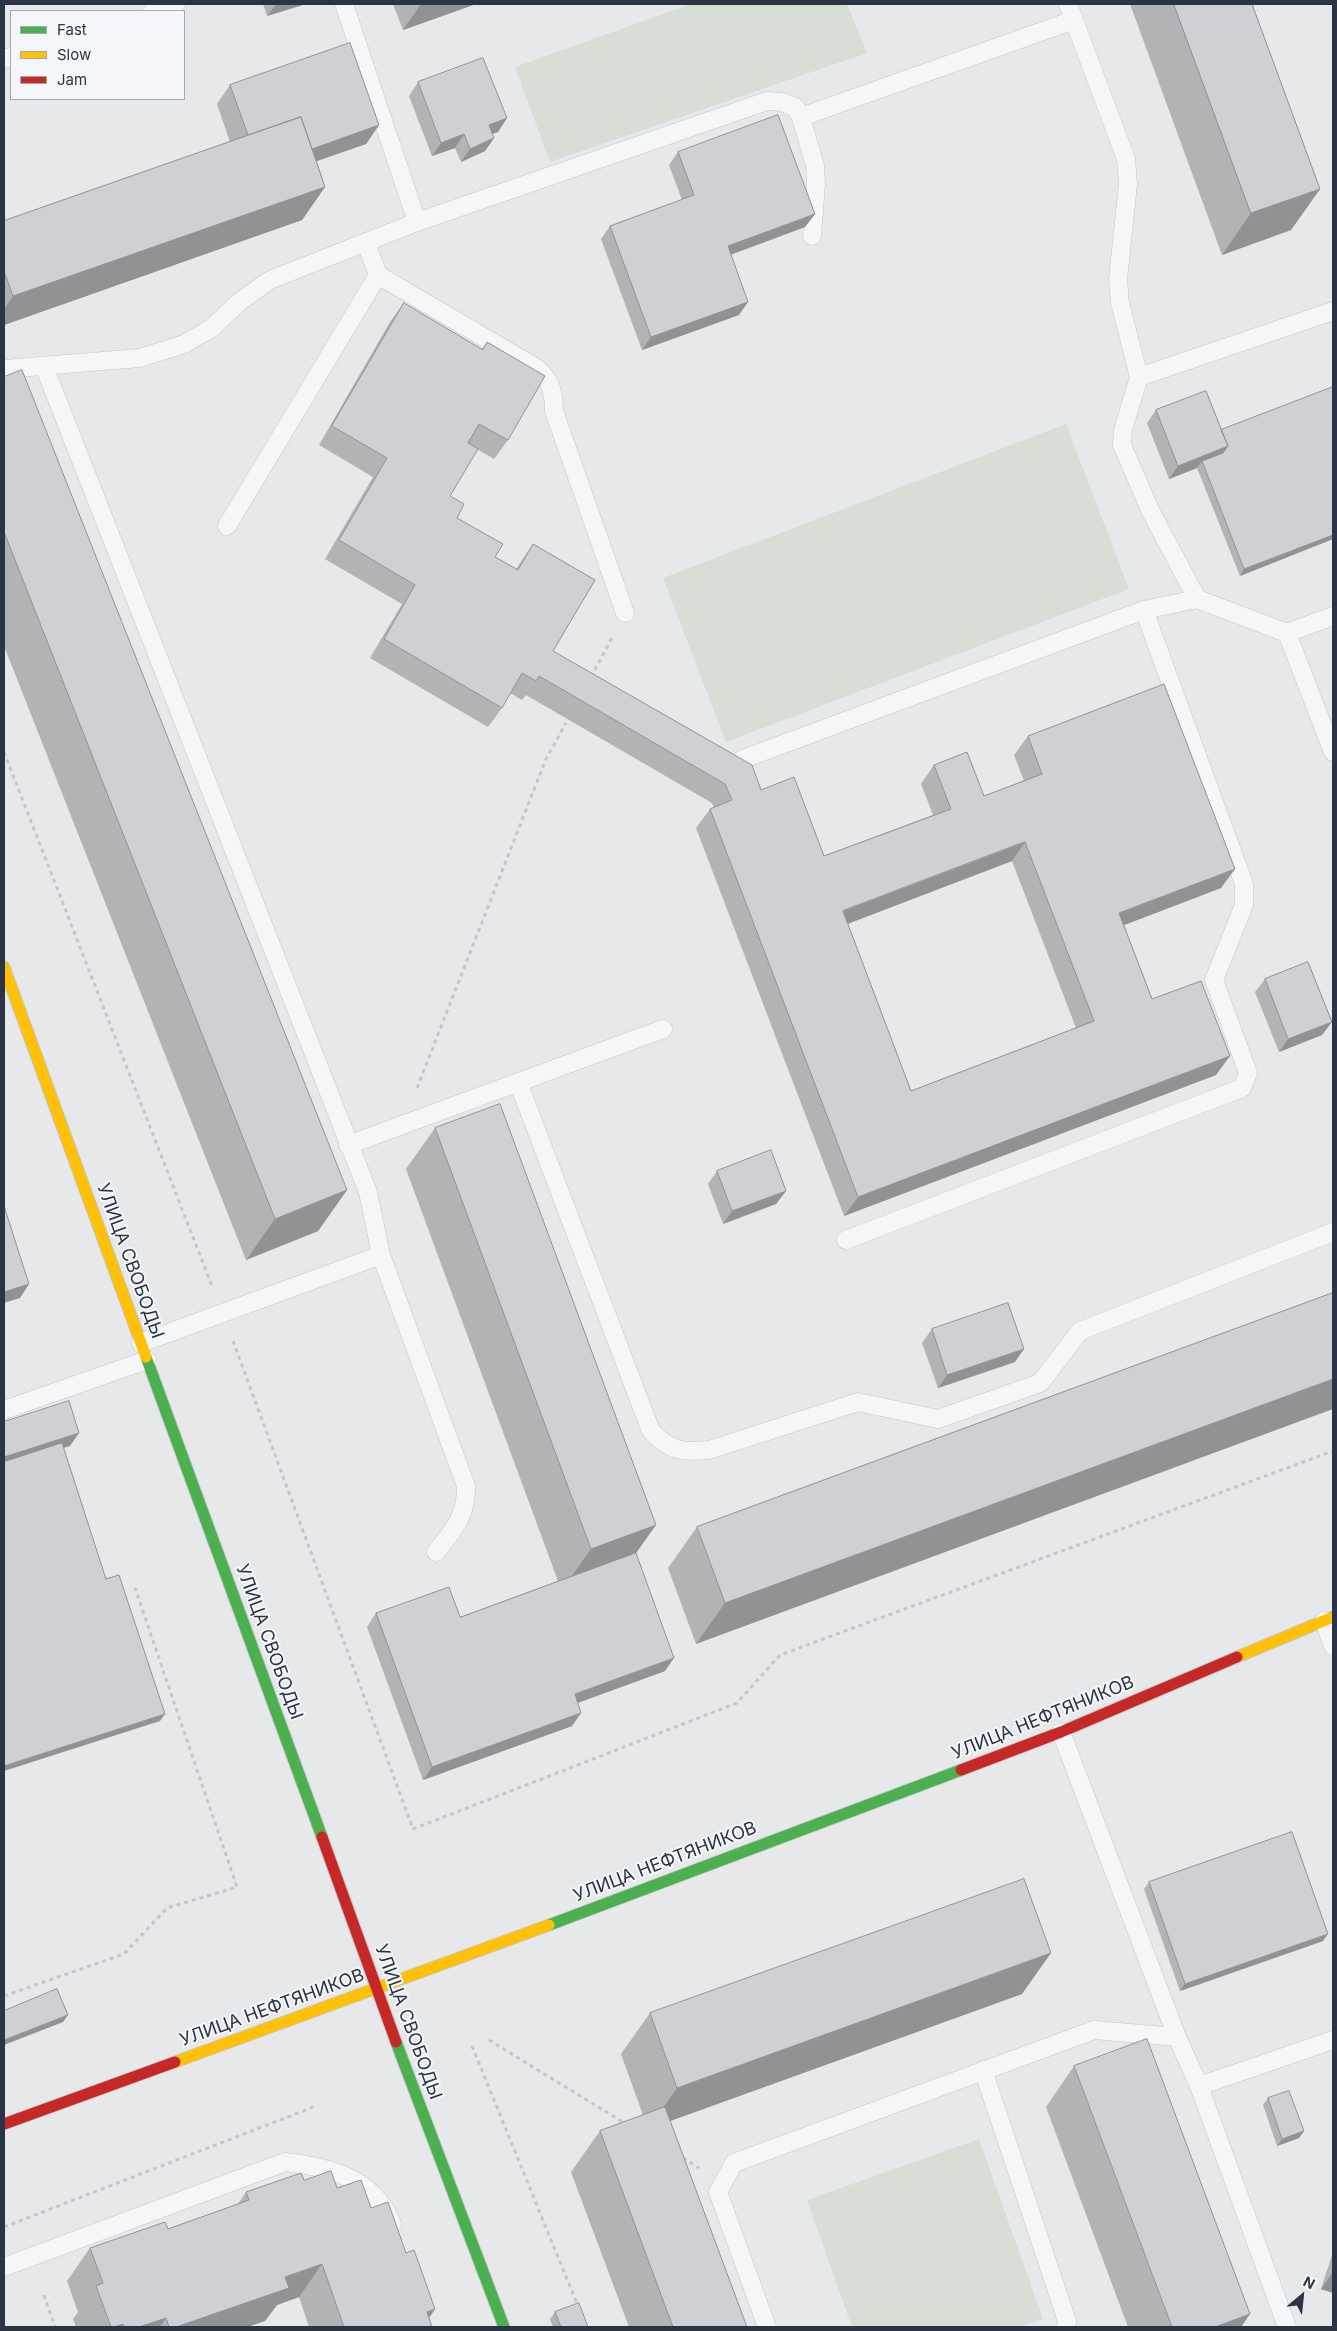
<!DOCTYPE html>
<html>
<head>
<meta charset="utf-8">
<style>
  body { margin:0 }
  #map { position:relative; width:1337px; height:2331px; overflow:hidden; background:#e6e8ea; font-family:Inter,sans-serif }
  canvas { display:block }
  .frame { position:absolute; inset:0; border:5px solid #2b3445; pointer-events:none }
  .legend { position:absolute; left:10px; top:10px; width:175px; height:90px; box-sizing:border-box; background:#f4f6f9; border:1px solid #a4a8b1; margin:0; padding:6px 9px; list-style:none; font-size:15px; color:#2b3445 }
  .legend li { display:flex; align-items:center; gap:10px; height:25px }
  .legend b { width:25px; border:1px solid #a4a8b1 }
  .north { position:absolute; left:1277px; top:2271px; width:50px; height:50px; -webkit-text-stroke:4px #f4f6f9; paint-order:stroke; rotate:28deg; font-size:14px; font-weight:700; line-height:20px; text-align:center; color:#2b3445 }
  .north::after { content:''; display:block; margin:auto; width:18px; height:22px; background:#2b3445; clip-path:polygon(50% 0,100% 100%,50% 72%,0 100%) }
</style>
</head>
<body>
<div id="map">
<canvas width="1337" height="2331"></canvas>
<div class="frame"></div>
<ul class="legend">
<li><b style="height:6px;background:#4caf50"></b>Fast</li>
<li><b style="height:6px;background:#ffc107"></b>Slow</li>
<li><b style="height:6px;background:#c62828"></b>Jam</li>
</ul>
<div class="north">N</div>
</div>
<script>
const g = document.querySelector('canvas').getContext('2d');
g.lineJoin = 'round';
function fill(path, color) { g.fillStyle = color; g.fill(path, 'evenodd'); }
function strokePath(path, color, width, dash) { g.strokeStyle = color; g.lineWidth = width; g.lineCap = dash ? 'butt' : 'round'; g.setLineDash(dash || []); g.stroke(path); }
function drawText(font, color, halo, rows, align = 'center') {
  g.font = font + ' Inter,sans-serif'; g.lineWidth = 4; g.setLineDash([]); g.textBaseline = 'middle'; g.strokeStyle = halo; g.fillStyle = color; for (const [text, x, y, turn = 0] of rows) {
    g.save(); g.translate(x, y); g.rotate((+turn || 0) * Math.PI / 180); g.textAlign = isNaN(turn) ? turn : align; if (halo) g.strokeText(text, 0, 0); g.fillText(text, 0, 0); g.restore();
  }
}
fill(new Path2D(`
  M691,4h156l20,49 -317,109 -35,-95z
  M1066,424l63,165 -403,153 -63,-164z
  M979,2139l64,180 -24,8h-167l-45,-127z`), '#d6ded6');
const lane = new Path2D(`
  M344,4l73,218
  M1068,4l58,155 2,25 -10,95 2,24 19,74 -16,53 -1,15 29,67 46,87
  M153,11l23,-7
  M4,59l7,-2
  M801,117l273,-97
  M378,275l160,94c13,11 16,25 16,42l71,202
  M44,366l324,826 13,63 -240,88
  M4,369l136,-11 44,-14 28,-16 27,-26 31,-22 147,-58 350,-121 15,1 13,5 6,10 14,49 1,18 -4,52
  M1139,377l194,-66
  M227,526l151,-251 -12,-32
  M1287,633l46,119
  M743,759l401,-149 53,-11 90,34 46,-17
  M518,1082l133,349c20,21 31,21 58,19l149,-48 80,17 102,-36 40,-52 253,-99
  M348,1145l315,-116
  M846,1240l396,-152 6,-15 -34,-93 30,-75v-21l-100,-274
  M381,1255l85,231c1,29 -13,45 -30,66
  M4,1410l143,-50
  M1324,1621l9,25
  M1061,1732l116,305
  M983,2070l84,251 -1,6
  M1199,2086l88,241
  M4,2267l281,-105c45,5 89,16 107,62
  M767,2327l-49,-135 16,-29 360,-133 83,7 22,49 134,-46`);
const fast = new Path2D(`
  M146,1357l176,480
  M549,1925l412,-155
  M396,2042l108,285`);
const slow = new Path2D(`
  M4,967l142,390
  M1237,1657l96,-40
  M175,2062l374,-137`);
const jam = new Path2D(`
  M961,1770l100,-38 176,-75
  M322,1837l74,205
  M4,2124l171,-62`);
strokePath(lane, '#c4c6c8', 19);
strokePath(fast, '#c4c6c8', 13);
strokePath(slow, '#c4c6c8', 13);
strokePath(jam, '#c4c6c8', 13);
strokePath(new Path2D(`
  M591,677l21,-39
  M4,752l208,534
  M417,1088l129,-329 20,-36
  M233,1341l180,488 324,-126 43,-48 553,-204
  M4,1996l120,-42 43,-46 70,-21 -102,-299
  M489,2040l137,84
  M472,2046l106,260
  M683,2158l16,10
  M4,2227l312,-121
  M44,2295l11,32`), '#c5c6ca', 3, [4, 4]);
strokePath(lane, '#f5f6f7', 18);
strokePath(fast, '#4caf50', 11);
strokePath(slow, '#ffc107', 11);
strokePath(jam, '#c62828', 11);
fill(new Path2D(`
  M263,4h43l-39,12z
  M393,4h83l-73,26z
  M1130,4h122l68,185 -29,41 -69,25z
  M418,82l89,36 -9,14 -6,2 2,4 -9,13 -24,11 -6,-14 -23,8 -23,-60z
  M230,85l149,40 -13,19 -49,17 8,26 -23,33 -298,105v-104l226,-79 -13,-38z
  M678,152l137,62 -10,13 -74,28 8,60 -97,35 -41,-111 9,-13 72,-26 -13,-35z
  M404,303l78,46 5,-7 21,98 -14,19 -17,-10 -27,47 7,22 38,39 21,12 17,-25 20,107 208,139 63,66 109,-41 -12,-31 13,-19 50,31 40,-15 -10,-26 14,-19 193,152 -97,37 28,74 64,76 -372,141 -148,-388 14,-19 4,-1 -2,-5 -186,-108 -4,5 -12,-7 -8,15 -14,19 -118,-69 32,-54 -77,-45 48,-82 -54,-32 71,-123zM1012,861l64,167 -165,63 -64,-167z
  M4,377l343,813 -29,41 -72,29 -242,-614z
  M1156,410l65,20 112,109 -93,37 -43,-108 -28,11 -22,-56z
  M1265,979l57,56 -43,17 -24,-60z
  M435,1128l201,425 29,118 -87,32 -6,23 -149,54 -56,-153 9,-14 84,4 98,-36 -152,-412z
  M717,1171l69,20 -10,13 -53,20 -15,-40z
  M1333,1293l-637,351 -28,-76 29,-41z
  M932,1329l83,33 -77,26 -16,-45z
  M1149,1882l174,59 -143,50 -36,-102z
  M1022,1994l-352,127 77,206h-118l-58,-155 29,-41 43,-16 -22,-61 29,-41z
  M1074,2066l167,261h-113l-82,-220z
  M1268,2098l36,33 -5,7 -22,8 -14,-41z
  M304,2180l33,8 34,20 35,45 29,56 -6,9 3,9h-123l-10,-30 -22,8 -12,16 -18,6h-171l-3,-8 5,-7 -11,-31 23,-33 78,-19 70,-25 8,-12z
  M1333,2252v41l-12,-4z
  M555,2312l33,15h-35l-3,-8z`), '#b1b3b5');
fill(new Path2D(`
  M276,4h30l-39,12z
  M421,4h55l-73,26z
  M507,118l-9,14 -18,6 9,-13z
  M379,125l-13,19 -81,28 14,-19z
  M464,134l-9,14 -23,8 9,-13z
  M494,138l-9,13 -24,11 9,-13z
  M325,187l-23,33 -298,105v-16l9,-13z
  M1320,189l-29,41 -69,25 29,-42z
  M815,214l-10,13 -87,32 10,-13z
  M748,302l-9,13 -97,35 9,-13z
  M1228,446l-10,13 -16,2 -5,7 -28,11 9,-13z
  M1333,535v4l-93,37 4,-7z
  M1025,842l-13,19 -183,70 14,-20z
  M1235,869l-14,19 -115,44 13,-19z
  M1332,1022l-10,13 -43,17 9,-13z
  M1230,1056l-14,19 -372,141 14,-19z
  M347,1190l-29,41 -72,29 29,-41z
  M786,1191l-10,13 -53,20 9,-13z
  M29,1284l-9,14 -16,5v-11z
  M1024,1349l-9,13 -77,26 9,-13z
  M1333,1379v30l-637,235 29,-41z
  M79,1433l-9,13 -66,21v-10z
  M656,1525l-29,41 -65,24 29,-41z
  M674,1658l-9,13 -99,36 9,-13z
  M581,1713l-9,13 -149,54 9,-13z
  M165,1714l-5,7 -156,50v-5z
  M1328,1934l-5,7 -143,50 5,-7z
  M1051,1953l-29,41 -374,135 29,-41z
  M68,2015l-5,7 -59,23v-5z
  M1304,2131l-5,7 -22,8 5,-7z
  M322,2264l-23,33 -22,8 -12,16 -18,6h-71l109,-50z
  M1333,2272v21l-12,-4z
  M435,2309l-13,18 5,-15z
  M1250,2314l-9,13h-26z
  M166,2318l-6,9h-21z
  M123,2324l-2,3h-7z`), '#909294');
const building = new Path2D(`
  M1174,4h78l68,185 -69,24z
  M350,43l29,82 -67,24 -11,-32 -53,18 -18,-50z
  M483,58l24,60 -18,7 5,13 -24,11 -6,-15 -23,9 -23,-61z
  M778,115l37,99 -87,32 20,56 -97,35 -41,-111 84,-31 -16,-43z
  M301,117l24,70 -312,109 -9,-25v-50z
  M404,303l79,47 4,-8 58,34 -37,64 -29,-16 -11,19 10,6 -28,47 14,8 -7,14 46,26 -8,13 23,13 15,-26 62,36 -42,71 199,114 9,25 33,-13 30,79 127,-47 -17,-44 33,-13 17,44 58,-22 -14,-38 136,-52 71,185 -116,44 33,86 49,-18 29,75 -372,141 -148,-388 22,-9 -7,-16 -186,-108 -3,5 -14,-8 -20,35 -118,-69 31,-54 -76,-45 48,-82 -55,-32zM1025,842l69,179 -183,70 -68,-180z
  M22,370l325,820 -72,29 -271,-687v-155z
  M1333,387v148l-89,34 -42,-108 21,-8 5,-7 -7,-16z
  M1206,391l22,55 -50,20 -22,-56z
  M1308,962l24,60 -44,17 -23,-60z
  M500,1104l156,421 -65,24 -156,-421z
  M771,1150l15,41 -54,20 -15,-40z
  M4,1206l25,78 -25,8z
  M1333,1293v86l-608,224 -28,-76z
  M1008,1303l16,46 -77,26 -15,-46z
  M69,1401l10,32 -75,24v-35z
  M62,1443l44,136 13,-4 46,139 -161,52v-304z
  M636,1553l38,105 -99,36 6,19 -149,54 -56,-154 73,-26 11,30z
  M1292,1832l36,102 -143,50 -36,-102z
  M1024,1879l27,74 -374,135 -27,-75z
  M57,1989l11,26 -64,25v-29z
  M1147,2039l103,275 -35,13h-43l-98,-261z
  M1289,2091l15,40 -22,8 -14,-41z
  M665,2107l82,220h-74l-73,-196z
  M331,2171l6,17 24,-8 10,28 17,-6 18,51 8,-3 21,59 -8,3 5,15h-88l-22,-63 -37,13 4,11 -113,39h-7l-3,-9 -27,9h-14l-2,-3 -9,3h-3l-15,-41 7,-3 -13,-35 75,-26 3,7 81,-29 -3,-8 55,-19 3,7z
  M579,2303l9,24h-27l-6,-15z`);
fill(building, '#ced0d3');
strokePath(building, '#909294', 1);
drawText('18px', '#2b3445', '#f4f6f9', [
  ["УЛИЦА СВОБОДЫ",130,1261,70],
  ["УЛИЦА СВОБОДЫ",269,1642,70],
  ["УЛИЦА НЕФТЯНИКОВ",1043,1718,-22],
  ["УЛИЦА НЕФТЯНИКОВ",665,1862,-21],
  ["УЛИЦА НЕФТЯНИКОВ",272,2008,-20],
  ["УЛИЦА СВОБОДЫ",408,2022,70]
]);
</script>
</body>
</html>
